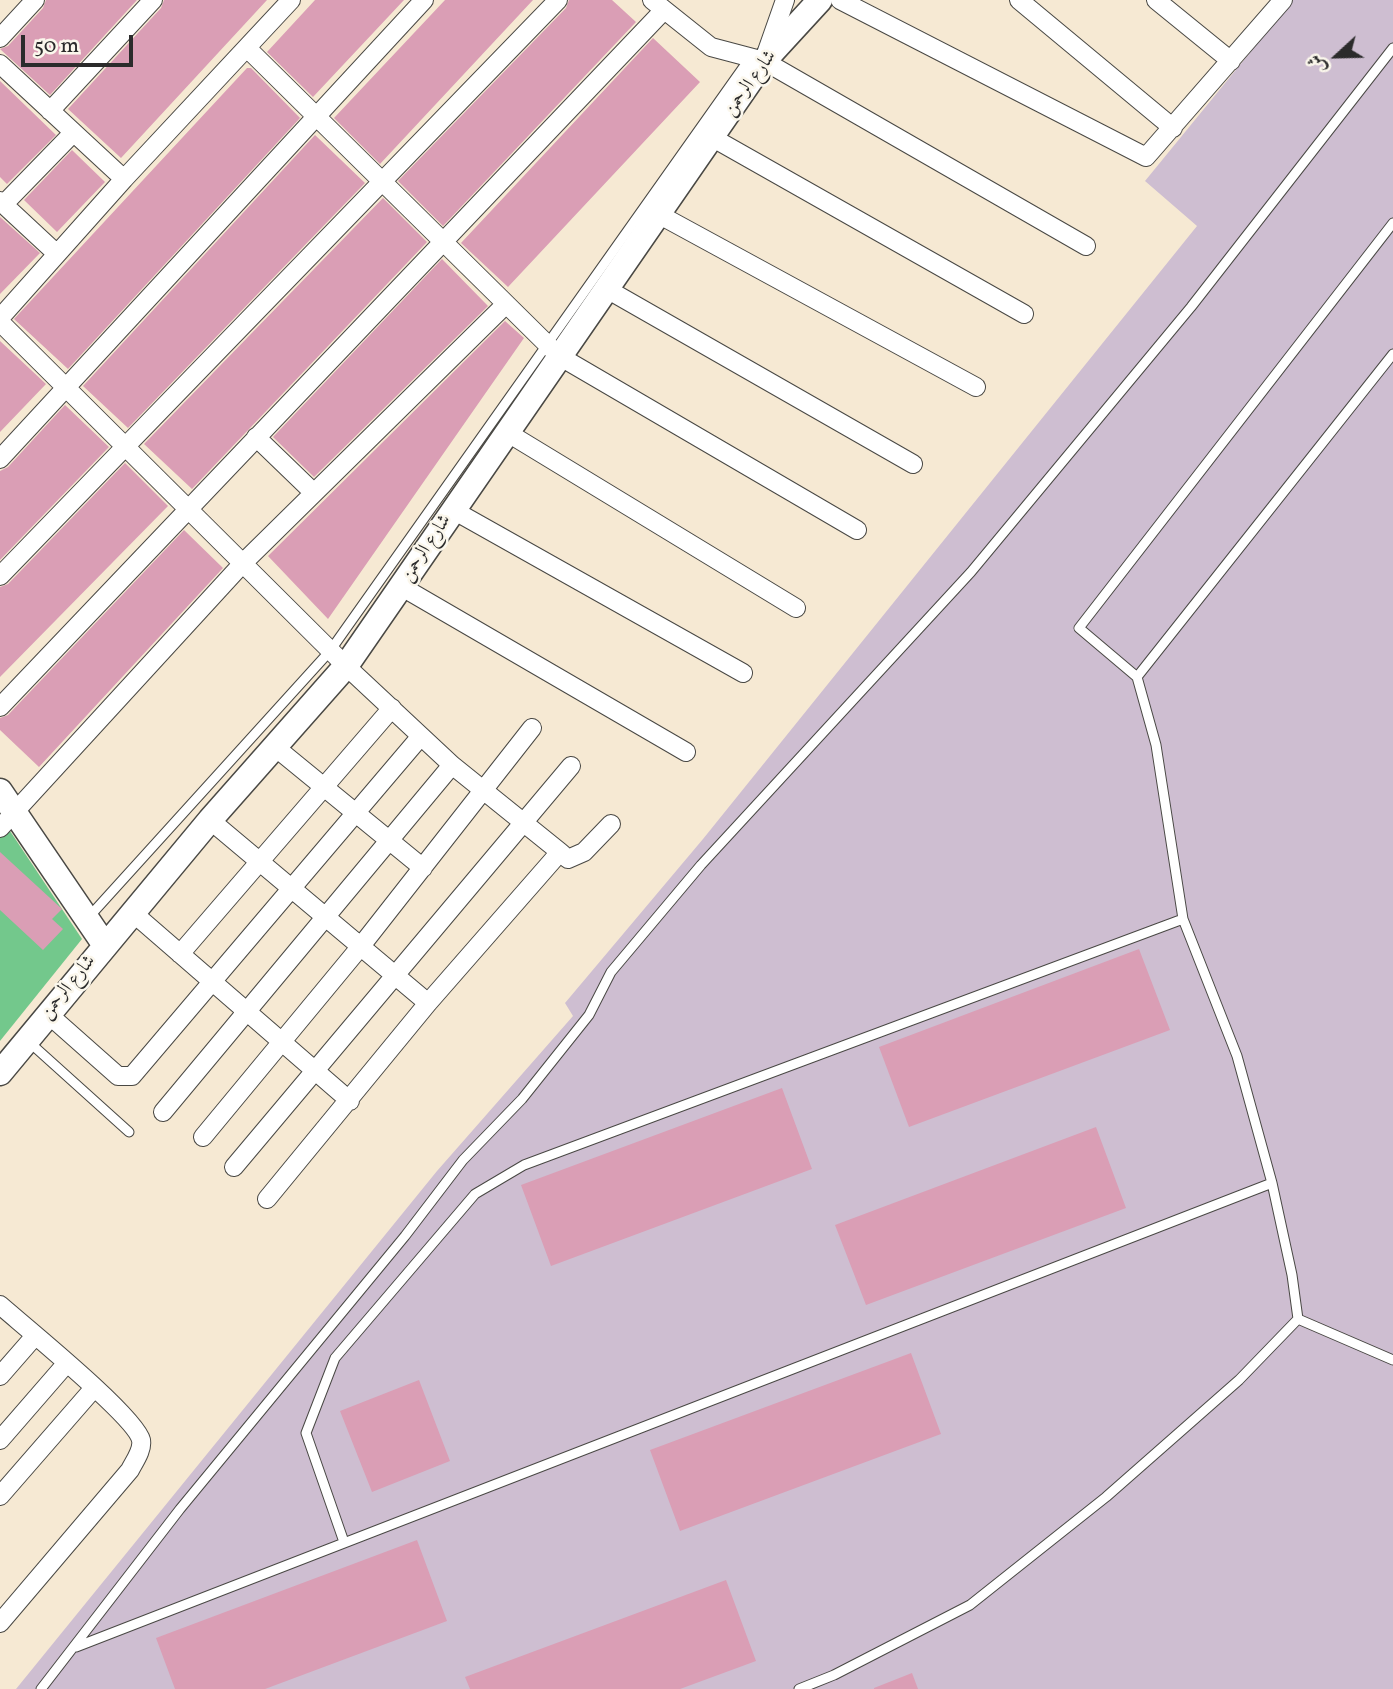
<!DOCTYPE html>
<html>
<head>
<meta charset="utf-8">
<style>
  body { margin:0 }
  #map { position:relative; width:1393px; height:1689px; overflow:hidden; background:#f6e9d3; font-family:Vollkorn,Amiri,serif }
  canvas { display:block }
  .north { position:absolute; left:1302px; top:21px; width:70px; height:70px; -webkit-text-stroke:5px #fbf7ec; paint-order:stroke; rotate:248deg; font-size:19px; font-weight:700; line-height:28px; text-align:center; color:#2b2b2b }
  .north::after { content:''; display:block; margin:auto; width:24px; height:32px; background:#2b2b2b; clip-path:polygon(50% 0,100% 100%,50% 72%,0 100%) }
  .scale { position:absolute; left:21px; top:35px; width:112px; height:32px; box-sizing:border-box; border:4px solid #2b2b2b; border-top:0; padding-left:9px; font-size:21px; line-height:24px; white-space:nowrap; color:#2b2b2b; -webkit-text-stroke:5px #fbf7ec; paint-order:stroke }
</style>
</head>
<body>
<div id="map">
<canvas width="1393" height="1689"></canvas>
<div class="north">ش</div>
<div class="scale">50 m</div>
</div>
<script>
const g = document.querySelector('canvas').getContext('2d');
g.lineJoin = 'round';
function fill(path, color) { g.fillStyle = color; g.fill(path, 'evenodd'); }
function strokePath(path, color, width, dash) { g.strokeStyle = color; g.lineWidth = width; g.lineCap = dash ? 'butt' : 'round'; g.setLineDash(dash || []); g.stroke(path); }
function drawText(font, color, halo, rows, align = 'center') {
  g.font = font + ' Vollkorn,Amiri,serif'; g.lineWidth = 5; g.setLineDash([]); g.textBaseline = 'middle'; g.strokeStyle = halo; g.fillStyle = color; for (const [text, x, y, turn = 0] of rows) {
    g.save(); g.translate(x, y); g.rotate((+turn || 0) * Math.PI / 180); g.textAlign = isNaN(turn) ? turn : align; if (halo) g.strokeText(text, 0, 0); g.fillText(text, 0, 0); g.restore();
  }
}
fill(new Path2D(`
  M1293,0h100v1689h-1377l421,-518 136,-155 -8,-13 138,-164 494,-613 -52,-45z`), '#cebed1');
fill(new Path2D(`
  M0,816l82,123 -82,102z`), '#73c88c');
fill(new Path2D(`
  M46,0h91l-87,95 -50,-46 8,-3 35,-38z
  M164,0h103l-146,158 -53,-49 93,-101z
  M315,0h89l-91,97 -46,-45z
  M445,0h88l-153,164 -46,-46z
  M569,0h43l24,22 -193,204 -45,-45 168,-173z
  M653,38l47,44 -192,205 -47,-44z
  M247,68h4l49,50 -232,251 -54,-50z
  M0,81l56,54 -49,49 -7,-7z
  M315,135l50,48 -237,245 -45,-42z
  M72,150l33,32 -48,50 -33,-32z
  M383,198l44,44 -235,247 -48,-45z
  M0,217l40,36 -40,41z
  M442,259l46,47 -174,171 -41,-40z
  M505,321l19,17 -196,281 -60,-63z
  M0,341l46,43 -46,48z
  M65,405l44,42 -109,113v-89l8,-4z
  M125,463l43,43 -168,171v-90l8,-3z
  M184,530l39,38 -184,199 -39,-37v-12l8,-3z
  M0,852l62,57 -10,10 11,10 -20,21 -43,-40z
  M1139,949l31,81 -261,97 -30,-80z
  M782,1088l30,81 -261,97 -30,-81z
  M1096,1127l30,81 -260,97 -31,-80z
  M911,1353l30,81 -261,97 -30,-81z
  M419,1380l31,81 -78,31 -32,-81z
  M417,1540l30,81 -182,68h-90l-19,-51z
  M726,1580l30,81 -76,28h-210l-5,-12z
  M912,1673l6,16h-44v-1z`), '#da9eb5');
const lane = new Path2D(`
  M1137,677l-58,-49 314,-405
  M88,918l242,-267 420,-593
  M28,1041l101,91
  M1298,1319l95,41
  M344,1542l-38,-109 29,-75 140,-164 49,-29 659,-246
  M76,1647l1196,-464
  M41,1689l139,-180 225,-273 58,-76 59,-61 67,-84 22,-43 90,-107 270,-293 220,-265 202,-259
  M799,1689l35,-14 136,-70 136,-108 133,-117 59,-61 -6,-44 -20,-92 -35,-127 -54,-137 -27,-174 -19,-68 256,-323`);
const street = new Path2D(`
  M652,0l59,47 53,14 322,185
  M840,0l306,157 137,-157
  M1019,0l154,128
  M1156,0l75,61
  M0,38l35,-38
  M248,49l311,307 298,174
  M766,54l19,-54
  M0,64l124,115
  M50,111l103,-111
  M713,138l311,176
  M0,201l57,53
  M3,205l70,-72
  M658,214l318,173
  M605,288l308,176
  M0,318l124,-139 167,-179
  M0,322l346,344 106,99 108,87 -132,151 -161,196
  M508,433l288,175
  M256,437l58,56
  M0,459l424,-459
  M453,510l290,163
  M0,576l558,-576
  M402,587l284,165
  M0,707l664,-697
  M275,747l148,121
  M210,820l218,183
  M0,828l243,-265 262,-258
  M560,852l8,7 16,-7 27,-28
  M132,912l218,189
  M180,954l212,-246
  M48,1014l70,62h14l289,-340
  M163,1112l289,-347
  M203,1137l158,-191 171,-218
  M234,1167l337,-401
  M0,1305c24,21 136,112 141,135 2,10 -7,22 -11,30l-130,153
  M0,1376l34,-39
  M0,1440l66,-76
  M0,1496l94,-108`);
const secondary = new Path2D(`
  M0,791l104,153
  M0,1073l210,-253 136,-154 418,-605 56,-61`);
strokePath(lane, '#494844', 11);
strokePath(street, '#494844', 20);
strokePath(secondary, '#494844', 27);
strokePath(lane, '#fff', 9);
strokePath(street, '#fff', 18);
strokePath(secondary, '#fff', 24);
drawText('19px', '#2b2b2b', '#fbf7ec', [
  ["شارع الرحمن",751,84,-54],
  ["شارع الرحمن",427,549,-57],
  ["شارع الرحمن",69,988,-51]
]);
</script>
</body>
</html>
